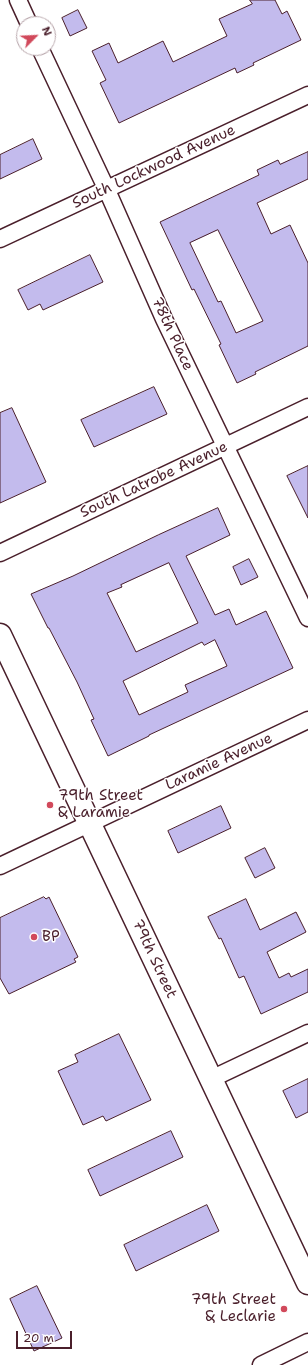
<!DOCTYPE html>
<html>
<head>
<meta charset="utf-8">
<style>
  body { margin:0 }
  #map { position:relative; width:308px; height:1365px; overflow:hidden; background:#fff; font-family:"Shantell Sans",sans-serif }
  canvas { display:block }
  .north { position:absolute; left:16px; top:16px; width:40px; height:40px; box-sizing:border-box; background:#fff; border:1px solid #b7a5aa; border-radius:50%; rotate:66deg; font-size:11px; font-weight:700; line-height:16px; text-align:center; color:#4a1f2b }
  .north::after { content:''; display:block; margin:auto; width:14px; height:18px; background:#d1495b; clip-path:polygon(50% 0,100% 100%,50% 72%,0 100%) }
  .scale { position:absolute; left:16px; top:1331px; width:56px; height:18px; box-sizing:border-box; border:2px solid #4a1f2b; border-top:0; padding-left:5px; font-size:12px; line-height:14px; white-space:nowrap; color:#4a1f2b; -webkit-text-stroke:3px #fff; paint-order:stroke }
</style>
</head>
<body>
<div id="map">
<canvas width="308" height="1365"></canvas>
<div class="north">N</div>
<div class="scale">20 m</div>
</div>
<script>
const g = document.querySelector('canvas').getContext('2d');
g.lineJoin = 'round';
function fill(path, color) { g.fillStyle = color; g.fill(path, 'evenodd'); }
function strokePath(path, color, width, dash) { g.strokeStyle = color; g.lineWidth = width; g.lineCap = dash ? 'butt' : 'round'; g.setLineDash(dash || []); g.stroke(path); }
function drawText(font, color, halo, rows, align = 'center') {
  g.font = font + ' "Shantell Sans",sans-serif'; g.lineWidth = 3; g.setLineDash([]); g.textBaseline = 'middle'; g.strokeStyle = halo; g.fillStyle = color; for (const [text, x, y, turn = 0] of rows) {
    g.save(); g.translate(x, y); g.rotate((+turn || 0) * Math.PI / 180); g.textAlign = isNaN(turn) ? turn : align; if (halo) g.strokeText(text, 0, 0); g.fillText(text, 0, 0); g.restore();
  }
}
const building = new Path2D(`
  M250,0h25l7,14 5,-3 14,29 -48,23 1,2 -17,8 -2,-5 -116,55 -19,-40 6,-3 -14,-29 17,-8 9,20 45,-22 10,21 54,-26 -8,-17 33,-15z
  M78,10l9,18 -17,8 -8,-18z
  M33,139l9,20 -42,20v-24z
  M308,152v27l-51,24 14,31 19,-9 18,38v83l-53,26 1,2 -19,9 -18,-38 2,-1 -27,-55 -2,1 -32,-68 99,-47 -2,-5 21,-10 2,4zM218,230l45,91 -27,12 -15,-32 -3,1 -28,-59z
  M90,255l13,27 -60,28 -3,-6 -12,6 -10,-20z
  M154,387l13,27 -73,33 -13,-27z
  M12,408l34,74 -46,21v-90z
  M308,466v52l-21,-42z
  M218,508l12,27 -44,21 29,59 14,-6 7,16 30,-14 27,57 -144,67v1l-41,20 -17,-36 3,-1 -17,-37 -28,-54h-1l-17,-34 42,-18 85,-41zM169,563l29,60 -62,29 -29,-59 15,-6 -1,-2zM215,640l12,26 -42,19 3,7 -49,23 -16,-34 79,-39 2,3z
  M249,559l9,18 -17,8 -8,-18z
  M221,806l10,22 -53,25 -10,-22z
  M265,848l10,20 -20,10 -10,-20z
  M44,897l2,2 3,-2 29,60 -4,2 2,3 -67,32 -9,-16v-60z
  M246,899l14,31 36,-18 10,20 -39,20 12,26 10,-5 2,4 17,-8v23l-47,22 -17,-38 -5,2 -18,-40 -2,1 -11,-22z
  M119,1034l32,66 -45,21 -3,-5 -20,9 -25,-54 20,-9 -3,-7z
  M308,1079v33l-12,6 -13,-27z
  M171,1131l12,26 -83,39 -12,-26z
  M207,1205l12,26 -83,40 -12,-26z
  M37,1286l25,52 -28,13 -24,-52z`);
fill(building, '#c3bbed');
strokePath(building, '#4a1f2b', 1);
const street = new Path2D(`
  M18,0l11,24
  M40,48l66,140 58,131 144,299
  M0,239l308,-144
  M0,553l308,-146
  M0,866l308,-146
  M211,1079l97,-46
  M261,1365l47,-23`);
const secondary = new Path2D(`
  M0,635l308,648`);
strokePath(street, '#4a1f2b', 19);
strokePath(secondary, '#4a1f2b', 25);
strokePath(street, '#fff', 16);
strokePath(secondary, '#fff', 22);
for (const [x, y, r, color] of [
  [50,805,4,"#d1495b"],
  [34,937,4,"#d1495b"],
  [284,1309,4,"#d1495b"]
]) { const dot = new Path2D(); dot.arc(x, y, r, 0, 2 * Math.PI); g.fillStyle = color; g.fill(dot); strokePath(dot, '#fff', 1.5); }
drawText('15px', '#4a1f2b', '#fff', [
  ["South Lockwood Avenue",154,167,-25],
  ["78th Place",172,334,65],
  ["South Latrobe Avenue",154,480,-25],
  ["Laramie Avenue",219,762,-25],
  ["79th Street",154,959,65]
]);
drawText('15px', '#4a1f2b', '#fff', [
  ["79th Street",58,796],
  ["& Laramie",58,813],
  ["BP",42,937],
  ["79th Street",276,1300,"right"],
  ["& Leclarie",276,1317,"right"]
], 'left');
</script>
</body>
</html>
